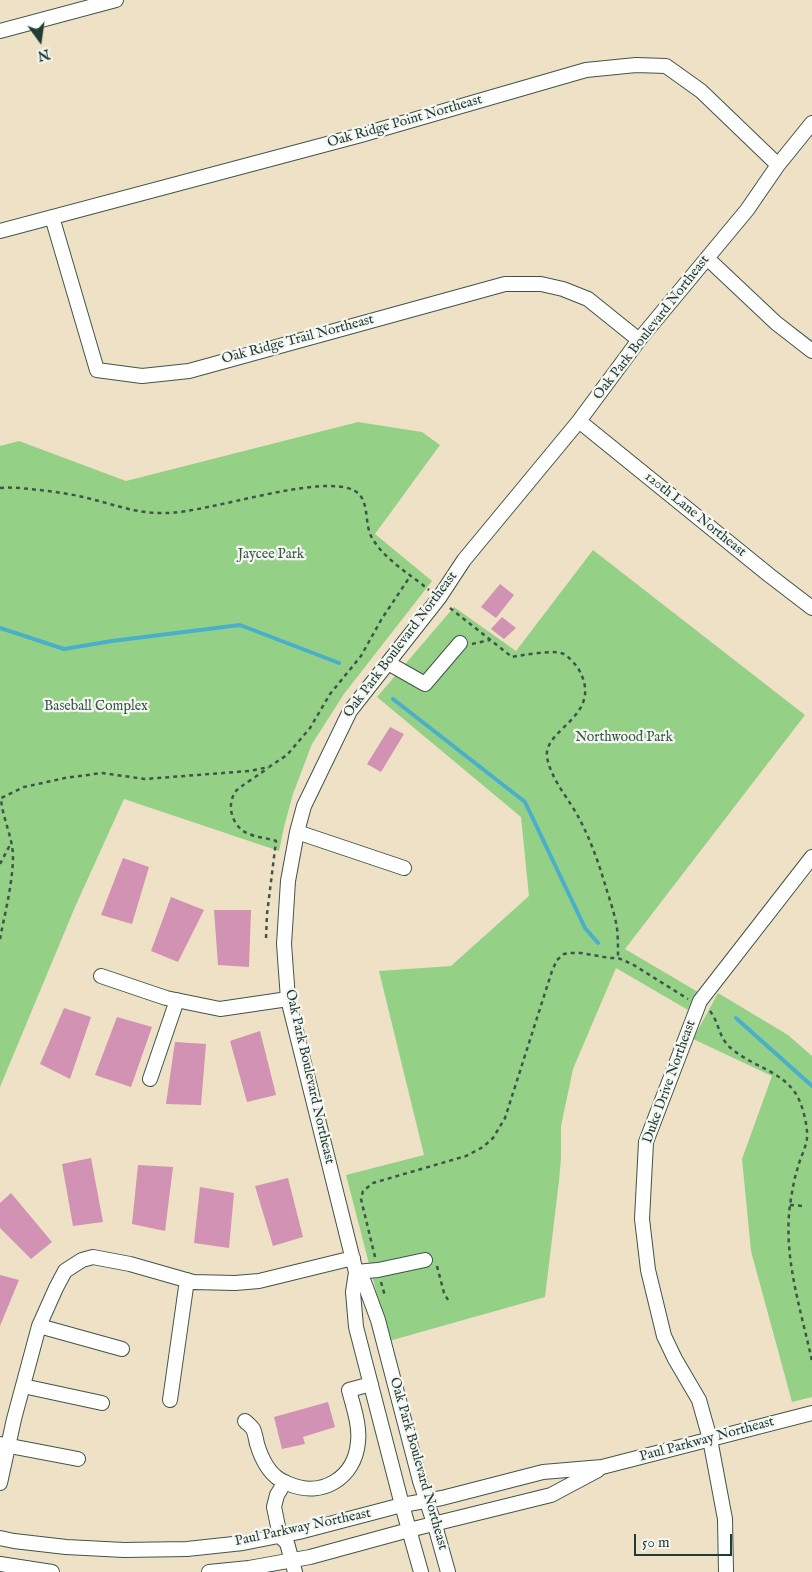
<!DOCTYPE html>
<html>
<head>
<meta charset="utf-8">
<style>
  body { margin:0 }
  #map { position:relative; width:812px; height:1572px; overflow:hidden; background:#efe1c5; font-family:"IM FELL English",serif }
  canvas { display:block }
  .north { position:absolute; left:15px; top:15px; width:50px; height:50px; -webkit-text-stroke:4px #f6f6f2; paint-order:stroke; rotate:166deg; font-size:14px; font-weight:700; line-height:20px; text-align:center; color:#1f3d34 }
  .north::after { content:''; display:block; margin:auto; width:18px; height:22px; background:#1f3d34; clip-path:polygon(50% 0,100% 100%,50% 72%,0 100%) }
  .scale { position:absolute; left:634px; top:1534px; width:98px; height:22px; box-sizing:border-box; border:2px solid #1f3d34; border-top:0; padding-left:6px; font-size:15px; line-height:18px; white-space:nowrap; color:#1f3d34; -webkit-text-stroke:4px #f6f6f2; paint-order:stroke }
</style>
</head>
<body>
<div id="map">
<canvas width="812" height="1572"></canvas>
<div class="north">N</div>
<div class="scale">50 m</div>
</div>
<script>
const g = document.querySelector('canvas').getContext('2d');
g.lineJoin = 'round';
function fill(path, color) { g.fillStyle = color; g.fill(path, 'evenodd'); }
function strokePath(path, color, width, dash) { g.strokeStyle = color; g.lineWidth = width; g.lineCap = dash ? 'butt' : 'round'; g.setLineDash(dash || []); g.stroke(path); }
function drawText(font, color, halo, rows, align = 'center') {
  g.font = font + ' "IM FELL English",serif'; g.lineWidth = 4.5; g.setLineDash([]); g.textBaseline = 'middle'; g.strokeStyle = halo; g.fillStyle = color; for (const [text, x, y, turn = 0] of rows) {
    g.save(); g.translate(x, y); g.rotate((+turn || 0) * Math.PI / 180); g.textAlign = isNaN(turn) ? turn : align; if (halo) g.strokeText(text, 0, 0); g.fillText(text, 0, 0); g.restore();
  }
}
fill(new Path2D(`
  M358,422l64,10 18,13 -65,89 57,47 -88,113 -32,50 -19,50 -9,33 -5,24 -155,-52 -49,108 -75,180v-641l19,-5 107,40z
  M593,550l212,165 -180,234 73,43 -10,18 -72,-42 -43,101 -12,57v32l-2,23 -14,116 -156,44 -43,-166 78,-20 -45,-184 72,-5 78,-70 -8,-79 -144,-120 77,-90 62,44z
  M718,993l70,42 24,21v341l-20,5 -41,-151 -9,-92 30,-83 -79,-37z`), '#94d187');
strokePath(new Path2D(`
  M0,628l64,21 48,-8 128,-16 99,38
  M393,699l132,103 60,126 13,15
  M736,1018l76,68`), '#4baecb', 4);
fill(new Path2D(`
  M500,584l14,11 -18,23 -15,-11z
  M502,617l14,11 -12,11 -13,-10z
  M390,727l14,7 -23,38 -14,-8z
  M123,858l26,9 -17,57 -31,-9z
  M171,897l33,13 -26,52 -27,-11z
  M214,910h37l-2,57 -31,-2z
  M64,1008l27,9 -21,62 -30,-15z
  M117,1017l35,10 -21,60 -36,-12z
  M260,1031l16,64 -29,7 -17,-61z
  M175,1042l31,2 -5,61 -35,-1z
  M91,1158l12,64 -30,4 -11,-62z
  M138,1165l35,2 -8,64 -33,-7z
  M288,1178l15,59 -30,9 -18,-60z
  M200,1187l34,6 -5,55 -35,-5z
  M11,1193l41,49 -21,17 -31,-31v-25z
  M0,1275l19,5 -19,46z
  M328,1402l7,25 -32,10 2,7 -23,5 -8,-32z`), '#d192b4');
const minor = new Path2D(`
  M0,31l116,-31
  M52,217l45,153 45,6 47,-5 316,-87h36l22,5 25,10 51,41
  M0,231l361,-96 225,-65 50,-5 30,1 35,25 77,74
  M707,258l69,65 36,28
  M579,421l190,154 43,33
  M388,663l37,21 35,-41
  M297,832l107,36
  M101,976l65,22 54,11 68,-10
  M150,1079l27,-79
  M356,1272l8,10 14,38 42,161 16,48 12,43
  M356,1272l22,-2 47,-10
  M39,1326l83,23
  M23,1386l79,17
  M170,1400l17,-120
  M245,1421c3,3 6,5 8,8 2,4 3,10 4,15 4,13 10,27 22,35 3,2 7,4 10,5 33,14 66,-6 69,-42 2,-17 -5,-36 -9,-52l22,-6
  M0,1444l78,15
  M285,1482l-8,13 -3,12 6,29 7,7 8,29
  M0,1483l14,-64 25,-93 17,-38 9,-17 17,-11 11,-3 37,7 63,18 42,1 24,-2 94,-23
  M0,1538l14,3 52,6 58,3 63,-1 56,-6 56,-11 103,-27 40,-7 101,-26 59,-5 210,-54
  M0,1564l52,8
  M209,1572l40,-4 61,-11 99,-27 142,-35 47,-25
  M421,1572l-19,-67 -46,-178 -3,-35 3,-20 -68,-273 -4,-55 4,-63 9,-49 7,-26 46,-95 89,-113 25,-38 115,-139 60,-81 108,-130 31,-45 34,-42
  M726,1572l-1,-53 -15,-80 -11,-39 -24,-41 -11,-23 -16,-66 -6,-51 4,-77 54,-141 112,-144`);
strokePath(minor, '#3e564a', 16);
strokePath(new Path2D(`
  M0,488c10,-1 20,0 30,1 18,2 36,4 53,8 27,6 53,17 82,16 44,0 157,-41 190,-22 15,9 9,31 16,45 12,23 39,38 58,54
  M450,608l62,49c10,-2 41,-7 49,-4 7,2 13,10 17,15 28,48 -35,60 -31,89 4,23 23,43 33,63 12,23 20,47 27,71 4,12 8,25 10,37 1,10 1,20 1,30
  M472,644l18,-4
  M0,864l11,-21
  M266,938l1,-24 9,-73c-9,-3 -20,-4 -27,-7 -16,-6 -24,-28 -13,-43 3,-4 26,-18 32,-23
  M0,939c5,-27 13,-56 13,-84 -1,-20 -11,-38 -12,-57l23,-11 41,-9 37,-5 43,6 104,-8 20,-4 18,-12 23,-27 20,-34 31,-38 20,-36 30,-45
  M710,1011c10,13 8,27 22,38 20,17 46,21 62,42 8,10 14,35 13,47 -1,10 -7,20 -9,29 -4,12 -6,25 -8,38 -7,52 11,105 22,156
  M790,1205l13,1
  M375,1257l-14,-58 2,-8 10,-8 93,-27 17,-9 10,-9 12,-20 47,-147 5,-11 7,-6 6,-1h11l29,5h8l14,6 56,35
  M437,1266l7,27 4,7
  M381,1282l4,14`), '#3e564a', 2.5, [4, 4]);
strokePath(minor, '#fff', 14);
drawText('14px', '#1f3d34', '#f6f6f2', [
  ["Oak Ridge Point Northeast",405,122,-16],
  ["Oak Park Boulevard Northeast",652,328,-52],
  ["Oak Ridge Trail Northeast",298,340,-15],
  ["120th Lane Northeast",695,515,39],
  ["Oak Park Boulevard Northeast",401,645,-53],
  ["Oak Park Boulevard Northeast",309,1077,77],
  ["Duke Drive Northeast",670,1082,-70],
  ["Paul Parkway Northeast",707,1440,-15],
  ["Oak Park Boulevard Northeast",418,1464,74],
  ["Paul Parkway Northeast",303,1528,-12]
]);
drawText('14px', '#365b45', '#f6f6f2', [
  ["Jaycee Park",271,555],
  ["Baseball Complex",96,707],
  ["Northwood Park",624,738]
]);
</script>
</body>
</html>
